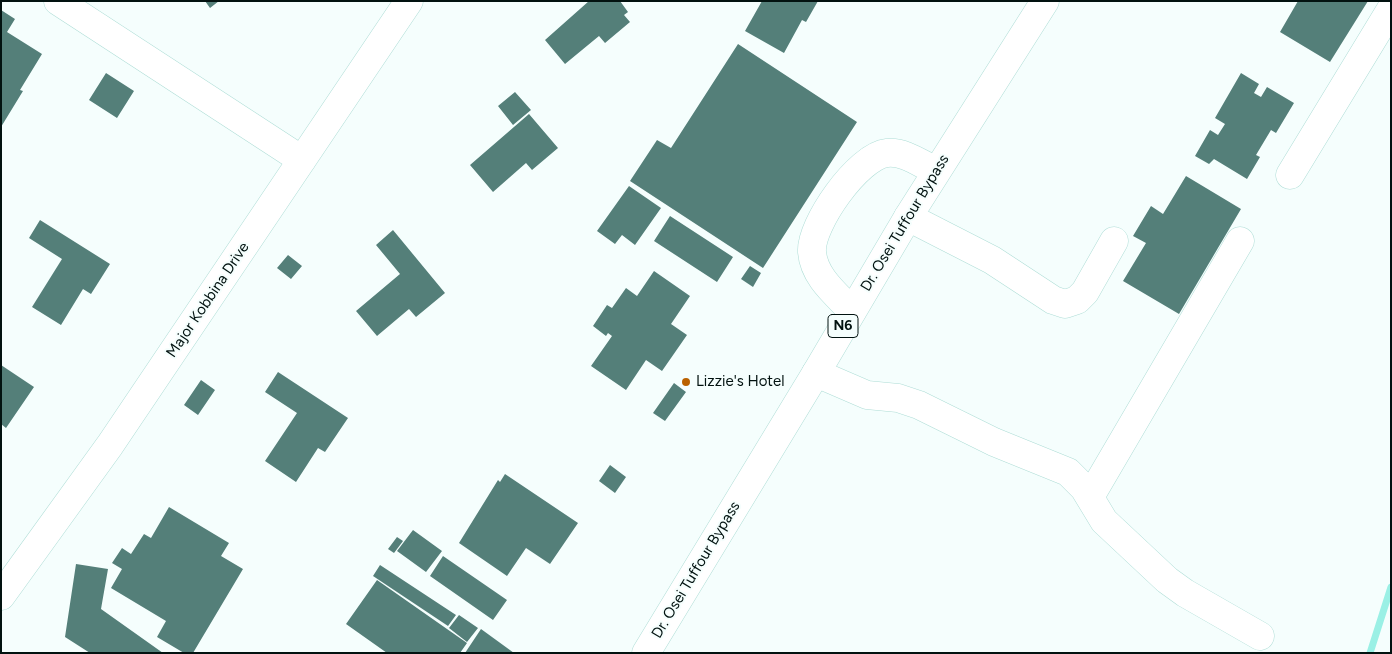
<!DOCTYPE html>
<html>
<head>
<meta charset="utf-8">
<style>
  body { margin:0 }
  #map { position:relative; width:1392px; height:654px; overflow:hidden; background:#f5fefd; font-family:Figtree,sans-serif }
  canvas { display:block }
  .frame { position:absolute; inset:0; border:2px solid #021210; pointer-events:none }
</style>
</head>
<body>
<div id="map">
<canvas width="1392" height="654"></canvas>
<div class="frame"></div>
</div>
<script>
const g = document.querySelector('canvas').getContext('2d');
g.lineJoin = 'round';
function strokePath(path, color, width, dash) { g.strokeStyle = color; g.lineWidth = width; g.lineCap = dash ? 'butt' : 'round'; g.setLineDash(dash || []); g.stroke(path); }
function fill(path, color) { g.fillStyle = color; g.fill(path, 'evenodd'); }
function drawText(font, color, halo, rows, align = 'center') {
  g.font = font + ' Figtree,sans-serif'; g.lineWidth = 4; g.setLineDash([]); g.textBaseline = 'middle'; g.strokeStyle = halo; g.fillStyle = color; for (const [text, x, y, turn = 0] of rows) {
    g.save(); g.translate(x, y); g.rotate((+turn || 0) * Math.PI / 180); g.textAlign = isNaN(turn) ? turn : align; if (halo) g.strokeText(text, 0, 0); g.fillText(text, 0, 0); g.restore();
  }
}
strokePath(new Path2D(`
  M1370,653l21,-66`), '#9af0e5', 7);
fill(new Path2D(`
  M205,1h14l-9,7z
  M589,1h31l8,11 -4,3 6,7 -25,21 -6,-7 -34,28 -20,-24z
  M762,1h56l-12,21 -4,-2 -18,33 -39,-22z
  M1298,1h70l-38,61 -50,-30z
  M1,10l14,9 -8,13 35,22 -22,36 3,1 -22,36z
  M738,44l119,78 -94,146 -133,-87 27,-41 14,8z
  M106,73l28,18 -17,27 -28,-18z
  M1241,73l18,11 -5,9 7,4 6,-10 27,16 -18,30 -5,-3 -15,25 4,2 -13,22 -33,-20 -5,5 -14,-8 15,-26 8,5 7,-11 -10,-6z
  M515,92l16,18 -18,15 -15,-19z
  M529,114l29,34 -26,22 -6,-7 -33,29 -23,-27z
  M1186,176l55,33 -62,105 -56,-33 23,-38 -13,-7 18,-30 12,8z
  M629,186l32,22 -26,37 -13,-10 -7,9 -18,-13z
  M670,216l63,41 -16,25 -63,-41z
  M40,220l70,44 -19,30 -8,-5 -22,36 -29,-18 30,-48 -33,-21z
  M393,230l52,63 -29,24 -7,-8 -32,27 -21,-25 44,-37 -24,-29z
  M288,255l14,11 -11,13 -14,-11z
  M750,266l11,7 -8,14 -12,-8z
  M654,271l36,25 -19,28 16,11 -25,36 -16,-11 -20,30 -35,-24 21,-30 -4,-3 -2,3 -13,-10 14,-21 5,3 14,-20 11,8z
  M1,365l33,22 -28,41 -5,-4z
  M278,372l70,46 -23,34 -7,-4 -22,34 -31,-21 32,-48 -32,-21z
  M201,380l14,10 -17,25 -14,-10z
  M674,383l12,9 -21,29 -12,-8z
  M610,465l16,12 -11,16 -16,-12z
  M505,474l73,49 -28,41 -24,-16 -19,28 -48,-33 39,-63 2,2z
  M169,507l60,36 -8,13 22,13 -50,84h-9l-27,-16 9,-16 -55,-33 11,-19 -10,-6 10,-15 9,6 13,-20 7,4z
  M413,530l29,21 -16,21 -29,-21z
  M397,537l6,4 -9,12 -6,-4z
  M443,556l64,44 -14,20 -63,-44z
  M76,564l32,5 -7,40 62,44h-73l-25,-16z
  M380,565l76,50 -8,11 -75,-50z
  M377,580l90,63 -7,10h-73l-41,-29z
  M459,615l19,13 -11,14 -18,-14z
  M481,629l33,24h-49z`), '#547f79');
const minor = new Path2D(`
  M58,1l244,159
  M1290,175l101,-166
  M908,217l84,43 61,40 12,4 12,-4 8,-8 29,-51
  M852,311c-16,-17 -38,-34 -40,-59 -2,-27 46,-96 75,-99 17,-2 34,11 49,18
  M816,373l51,22 31,3 21,7 75,37 74,30 16,16 20,33 63,59 18,13 75,43
  M1090,497l150,-256
  M1,596l109,-151 299,-444`);
const highway = new Path2D(`
  M646,653l170,-280 92,-156 137,-216`);
strokePath(minor, '#aeddd6', 29);
strokePath(highway, '#aeddd6', 29);
strokePath(minor, '#fff', 28);
strokePath(highway, '#fff', 28);
for (const [x, y, r, color] of [
  [686,382,5,"#ba6100"]
]) { const dot = new Path2D(); dot.arc(x, y, r, 0, 2 * Math.PI); g.fillStyle = color; g.fill(dot); strokePath(dot, '#f5fefd', 2); }
for (const [x, y, w] of [
  [843,326,30]
]) { const box = new Path2D(); box.roundRect(x - w / 2, y - 11.5, w, 23, 4); g.fillStyle = '#f5fefd'; g.fill(box); strokePath(box, '#021210', 1); }
drawText('bold 14px', '#021210', null, [
  ["N6",843,326]
]);
drawText('15px', '#021210', '#f5fefd', [
  ["Dr. Osei Tuffour Bypass",905,223,-59],
  ["Major Kobbina Drive",208,300,-56],
  ["Dr. Osei Tuffour Bypass",696,570,-59]
]);
drawText('15px', '#021210', '#f5fefd', [
  ["Lizzie's Hotel",696,382]
], 'left');
</script>
</body>
</html>
